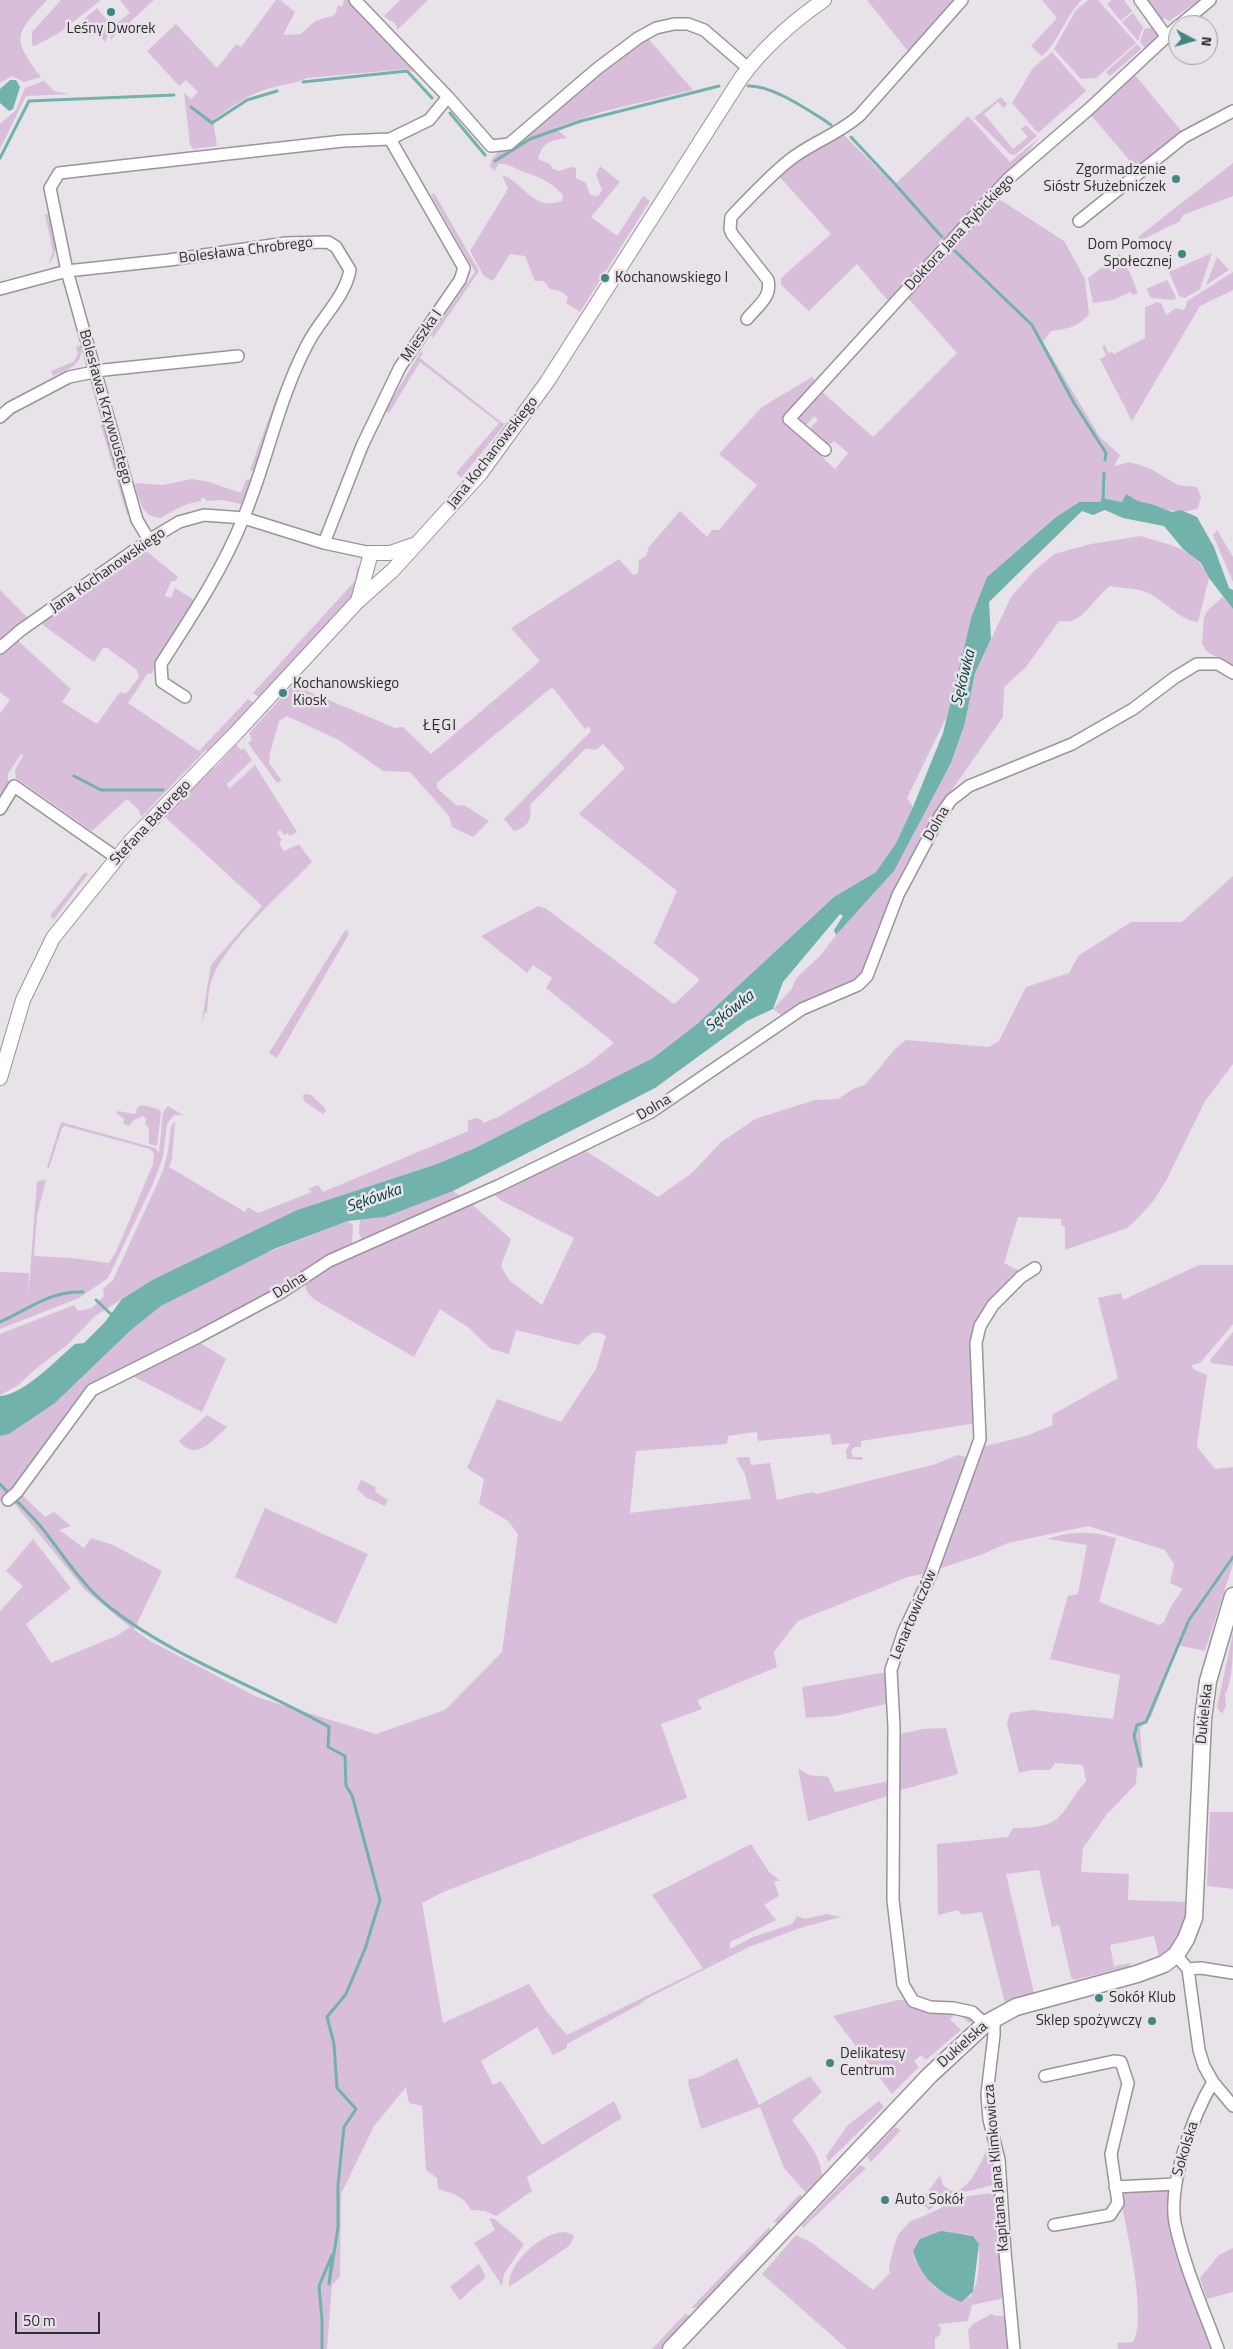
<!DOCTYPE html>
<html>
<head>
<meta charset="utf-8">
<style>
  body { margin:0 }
  #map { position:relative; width:1233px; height:2349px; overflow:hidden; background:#e8e3e8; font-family:"Titillium Web",sans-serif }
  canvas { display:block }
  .north { position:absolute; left:1168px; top:15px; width:50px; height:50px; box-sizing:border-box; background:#e8e3e8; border:1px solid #9e9b9e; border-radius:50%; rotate:96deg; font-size:14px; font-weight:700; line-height:20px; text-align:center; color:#302e30 }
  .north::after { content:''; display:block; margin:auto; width:18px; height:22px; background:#408781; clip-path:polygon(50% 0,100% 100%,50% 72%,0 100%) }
  .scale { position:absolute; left:15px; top:2312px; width:85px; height:22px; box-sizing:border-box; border:2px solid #302e30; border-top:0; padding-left:6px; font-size:15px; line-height:18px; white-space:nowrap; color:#302e30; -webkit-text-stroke:4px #e8e3e8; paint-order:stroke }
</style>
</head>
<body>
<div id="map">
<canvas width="1233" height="2349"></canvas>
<div class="north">N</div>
<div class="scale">50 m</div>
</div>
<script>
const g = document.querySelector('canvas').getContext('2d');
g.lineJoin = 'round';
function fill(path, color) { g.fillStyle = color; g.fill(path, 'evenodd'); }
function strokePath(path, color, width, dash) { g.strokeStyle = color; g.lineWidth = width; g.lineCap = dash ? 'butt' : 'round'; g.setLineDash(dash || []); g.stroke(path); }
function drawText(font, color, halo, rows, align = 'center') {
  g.font = font + ' "Titillium Web",sans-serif'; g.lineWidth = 5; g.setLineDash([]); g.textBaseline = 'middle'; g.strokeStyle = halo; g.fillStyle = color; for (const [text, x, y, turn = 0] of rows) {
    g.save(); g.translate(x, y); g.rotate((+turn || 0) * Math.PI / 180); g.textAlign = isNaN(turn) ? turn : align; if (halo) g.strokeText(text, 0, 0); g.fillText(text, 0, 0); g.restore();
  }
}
fill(new Path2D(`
  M0,0h47c-32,35 -36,37 -6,77l-17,5 -12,-6 -12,7z
  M61,0h40l-42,33 -24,13 -3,-1v-13z
  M120,0h34l-44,40 4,-15 16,-12z
  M276,0h4l15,12 -12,23 18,-1 14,-13 20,-6 3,-10 4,2 2,-7h6l66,69 -4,3 -4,-3 -101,9c-12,6 -28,7 -43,12 -19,6 -35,19 -51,30l4,26 -24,3 -3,-4 -6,-52 7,6 7,-7 -12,-12 -7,6 -32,-35 29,-27 41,44 19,-24 5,3z
  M400,0h28l-31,30c0,-10 -8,-8 -13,-14z
  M867,0h92l-48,55z
  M1042,0h40c-17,16 -22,40 -40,56l-11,-10 26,-28z
  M1088,0h10l38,43 -40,35 -15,1 -27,-30 22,-39z
  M1112,0h12l8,11 -11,10 -14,-17z
  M1148,0h52l-31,21 -5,-3 -2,2z
  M97,8l15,18 -7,16 -13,-19 -4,1 -4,-5z
  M1133,13l10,14 -5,14 -16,-19z
  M1154,27l6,10 -14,12 -6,-7 4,-13z
  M646,36l47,54 -92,22 -46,16 12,10c-17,2 -24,4 -29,21l12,5 3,5 6,2 13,-4 4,1v10l10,5 4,12 8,1 4,-6 -6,-15 4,-9 20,16 -29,35 26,19 26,-40 7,5 -70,111 -14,-9 2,-6 -8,-6 -10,-2 -6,-8h-9l-10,-25 -15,-2 -17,27 -9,-5 -14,-25 38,-62 -6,-14c25,9 29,36 60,26l1,-6c-16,-17 -26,-18 -46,-26 -7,-3 -12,-6 -19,-5l-3,7 -5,-4 2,-8 8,-9z
  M1137,44l4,5 -31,27 -4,-4z
  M1052,52l34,39 -48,42 -26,-30 21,-35z
  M1135,75l48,58 -46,36 -47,-55z
  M44,81l10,10 15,3 -43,2 -26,53v-25l16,-14 9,-22z
  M1001,97l6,7 -3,4 -6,-6 -14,12 29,35 15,-12 -7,-8 5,-4 11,11 -22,19 -5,-1 -36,-36z
  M968,116l42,46 29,-24 -14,17 -2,7 -134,140 -32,-38 -48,47 -28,-26v-7l50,-44 -54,-60 17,-14 48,-27 52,52z
  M1233,163v33l-50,19 -3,6 -40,20 -2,-4z
  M434,193l45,78 -46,67 -2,-3 44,-63 -44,-77z
  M999,199l65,42 21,38 4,35c-11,13 -21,15 -38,17l-8,11 57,95 20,18 -6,11 16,-4 19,6 29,17 19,2 4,10 -3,11c-20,9 -54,-3 -72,-13l-3,7 -20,-4 -3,4h-22l-22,15 -69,60 -15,38 -25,101 -40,82 6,9 -17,36 -20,29 -42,25 -137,127 -44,34 -178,90 -38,16 -140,46 -143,69 -59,37 -27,28 -31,24 -20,18 -17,9v-61l74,-29 4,6 14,-3 12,-12 -1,-7 10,-9 50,-109 5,-20 3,-24 4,-6 -3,38 -3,8 76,45 3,-5 10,6 54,-21 -4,-3 10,-4 5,7 145,-61v-10l7,-3 7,2 1,3 15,-6 90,-53 26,-21 -68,-55 6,-10 -19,-13 -6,8 -46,-37 57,-30 7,2 129,96 23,-21 2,-4 -45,-36 23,-52 -98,-77 46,-46 -22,-24 -7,6 -10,-2 -56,57c2,15 -2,22 -16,26l-10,-12 87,-88 -2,-5 -4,3 -31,-40 -3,-1 -114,95v5l20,18 7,-1 25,16 -16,16 -21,-10 -3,-11 -39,-44 -27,-1 -44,-31 -52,-24 -8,5 -9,32 -1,10 13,18 -5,2 -29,-40 4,-3 -3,-7 44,-48 102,43 8,-1 28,27 109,-93 -29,-33 108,-69 14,16 5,-2 1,-13 7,-4 3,-9 31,-36 27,26 5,-7h7l38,-45 -38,-31 43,-47 50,-30 4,4 -32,36 40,34 -3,5 14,13 13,-16 -14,-12 -5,4 -17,-14 -1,-4 7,-7 -4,-4 -7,8h-3l-4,-3v-7l21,-23 52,46 84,-84 -49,-55z
  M45,214l6,1c2,15 11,37 -3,49l5,-12z
  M1212,253l-12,36 -15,9 -6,-2 -10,-24z
  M1120,254l10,19 8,20 -6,2 -1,-3 -18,8 -20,3 -5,-25z
  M1217,257l12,13 -23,15z
  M1233,272v18l-33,16 -68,115 -30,-58 -2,-4 6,-3 -4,-10 3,-1 3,8 4,-1 2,2 31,-16v-31l9,-3v-2l7,1 5,12 10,-7 7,2 3,-3 1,-6z
  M1167,280l9,17 -2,3 -23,-2 -5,-9z
  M81,345c3,20 -13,24 -28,31l-2,-5 22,-9 5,-7 -2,-8z
  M421,351l2,2 -3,5 82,65h4l-45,55 -5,-5 43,-50 -79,-61 -31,51 -4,-2z
  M277,396l3,4 -24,71 -6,-1z
  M101,418l29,96 -3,1 -28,-96z
  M254,478l-9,27 -23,-5 -16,1 -1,-3h-4v3c-15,2 -27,9 -40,17 -19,-1 -21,-17 -26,-32l1,-3 27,2 29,-6 17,3 32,11 5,-13z
  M1217,530l16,27v25l-20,-47z
  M1140,536c31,10 53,10 69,42l-11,44c-15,0 -35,-22 -50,-29 -10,-5 -27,-5 -38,-7 -13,9 -23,30 -39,35 -3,1 -8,0 -12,0l-33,46 -22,20 -1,30 -63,90 -71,157 -10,13 -62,28 -14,11 -10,-7 18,-19 6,-13 23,-21 16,-21 58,-64 57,-108 14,-40 10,-50 36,-76 22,-25 21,-18 37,-10z
  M145,550l33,27 -3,4h-4l-6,15 6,2 4,-10 22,14 -46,72 -3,-1 -20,30 71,48 49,-52 6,4 -45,49 -3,-2 -64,66 -3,-3 1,-2 -13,-12 -35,32 -76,-53 -1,-8 8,-14 -2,-2 -13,20v15l-8,13v-89l10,-13 -10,-8v-39l17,-13 54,49 -9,13 35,22 23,-32 6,2 13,-17 -2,-7 -30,-22h-4l-9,14 -54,-39z
  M356,563l3,6 -4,24 -95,105 -7,-5 102,-112 2,-12z
  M0,590l30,30 -30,20z
  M1223,597l10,12v56l-26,-13 -5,-8 2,-27 4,-7z
  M236,744l5,6 3,-2 8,12 -25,24 2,5 26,-24 42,67 -7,4 -2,-3 -4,2 -4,-5 -3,3 5,7 -3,3 5,8 15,-7 13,18c-29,30 -86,79 -100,117 -4,10 -4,23 -5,34l-2,-1 -4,14 10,-61 51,-59 -98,-90 48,-50 3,2z
  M85,872l3,2 -34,45 -4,-3z
  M1233,876v188l-28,37 -39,80 -12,19 -17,19 -10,9 -62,22v-23l-4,-2v-6l-43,-2 -14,46 16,8 -37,45 -6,107 -116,18v6h-6l-4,3 2,7h10l-1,3 -15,-1 -1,-8 4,-8 -18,2 -2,-11 -72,7 -1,-9 -29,4 -1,8 -91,7 -6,62 121,-14 -6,-25 -9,-16 13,-1 2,8 19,-2 7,37 35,-8 5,2 119,-30 21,-9 14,3 -43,115 -20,4 -110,44 -24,31 3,15 -80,33 5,9 -41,15 26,74 -244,94 -21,11 21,120 86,-39 18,28 20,23 136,-67 -51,-73 99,-51 18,28 11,9h-6l5,15 -15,9 12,15 -46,22v7l23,-12 39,-13 5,-8 8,3 22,-5 14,3 -38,10 -54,20 -101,51 -5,3 1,1 -77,42v4l-14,7 -16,-28 -56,34 12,24 8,-4 41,64 72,-44 8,17 -95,59 5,14 -36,25 -11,-5 -14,-1c-7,-14 -19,-17 -33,-21l-1,-11 -11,-8 -4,-64 -13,-3 -3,-16 -32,39 -33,68 -1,83 -8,8 -5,64h-327v-738l23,-25 -17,-15 27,-32 38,49 -45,36 25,39 65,-27 14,-9 -45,-37 -72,-88 7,-9 25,24 9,-5 17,14 -12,4 25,18 7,-10 22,7 49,26 -28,59 18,12 105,55 119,37 69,-24 57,-58 16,-118 -10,-13 -29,-17 5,-25 -17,-11 30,-69 64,23 35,-53 10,-33c-14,-9 -18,1 -28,9l-62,-15 -7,24 -18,-5 -22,-21 -29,-19 -26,48 -99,-57c-7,-6 -10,-9 -10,-19l25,-17 146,-66 -2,8 37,33 -10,27 8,14 33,25 32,-67 -72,-37 -12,-10 91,-43 77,49 34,-24 28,-30 35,-24 60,-19 23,-1 17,-11 10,-3 31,-37 10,-8 83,7 10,-6 27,-54 43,-14 9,-17 53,-34h51z
  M346,929l3,5 -72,124 -8,-5z
  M307,1094l4,1 14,13 1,3 -3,3 -19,-13 -1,-6z
  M142,1105l16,4 3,3 -4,34 -8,-2v-16l-4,-4 1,-5 -3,-3 -9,4 -5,6 -6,-2 1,-5 -8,-6 2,-2 17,3 3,-7z
  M168,1106l15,9h-9l-7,9 -4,33 -10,27 -45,94 -29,20 -79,31v-57l29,1 -1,26 9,-118 9,-1 -9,35 -3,41 38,2 37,5 7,-11 37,-88 1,-10 -4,-5 -85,-23 -3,2 -13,40 -2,-1 14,-45 94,26 4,5 4,-41z
  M453,1191l7,5 -98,44 -3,-7 1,-13 25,-3z
  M348,1221l5,4 -1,20 -83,50 -116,57 -62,35 -24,27 -52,75 -15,13v-66l9,-2 46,-31 76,-73 30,-24 87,-46z
  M1199,1265h34v59l-33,39 -8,2 1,4 14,6 -10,69 1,4 17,21 18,-2v97l-28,87 -24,-5 -1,-4 -29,75 -11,11 3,40h-6l-1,16 -29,30 -24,34 -2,24 48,2 -1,26 61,2c-4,22 -10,44 -30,55l-5,-21 -44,9 4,21 18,-3 -4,4 -54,13 -3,-3 -12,-52 -7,2 -13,-57 -33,4 28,119 -29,10 -23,-91 -20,3 -4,-5 -20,5 -1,-71 71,-7 5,-9c52,0 44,-12 73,-47l-3,-16 -28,-2 -5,7h-18l-13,3 -12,-50 3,-10 22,-3 81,9 7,-44 -70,-16 18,-63 10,-2 9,-49 -40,-6c24,-8 45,-8 69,-1l-17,64 60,23 5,-3 7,-16 12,-17 -13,-6 4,-19 -9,-14 -77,-24 -80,17 -25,11 -45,15 44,-120 4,-3 40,-10 27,-11 -1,-10 66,-37 -20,-80 23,-5 2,7z
  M1233,1332v34l-22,-3 -1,-3z
  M194,1342l8,2 24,15 -24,53 -73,-38z
  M207,1415l20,12c-13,12 -31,36 -48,14z
  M361,1480l15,7 -1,5 13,8 -3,6 -18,-8 -10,-9z
  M265,1508l103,46 -32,70 -101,-47z
  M1233,1633c0,19 0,46 -8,62l1,11 -4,8 -5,-7z
  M887,1672l3,31 -55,13 -29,2 -4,-31z
  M946,1728l12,46 -60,17 2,-57 23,-5z
  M798,1768l11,7 19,2 7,15 54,-11 2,14 -83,26z
  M1210,1812h23v77l-26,-3z
  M898,2000h8l25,8 34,3 6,2 4,5 -6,5 -12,-11 -7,7 11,11 -35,30 -5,-5 -7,6 5,6 -27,27 -59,-78z
  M737,2058l22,47 51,-29 12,16 -30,28c11,16 29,35 30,55l-15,19 -23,-26 -24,-61 -59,22 -13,-46 1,-4 8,-1z
  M879,2101l5,6 -56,55 -2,-6 22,-31z
  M895,2127l6,3 -30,32 -4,-6z
  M989,2142l9,42 -46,11 -23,15 -8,-8 19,-27 3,10c3,2 6,6 10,6 16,2 33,-37 36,-49z
  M860,2165l6,3 -63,60 -1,-3z
  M1128,2189l43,2 -2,21 5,30 40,107h-96l-1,-6 16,-1c15,-23 -7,-113 -12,-142z
  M992,2193l4,1 9,100 -5,5 -28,6 -4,16 -30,3 3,4 -1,7 -5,3v11h-88l-85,-75 34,-39 16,8 61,47 17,-17 -1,-6 5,-21 4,-11 11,-13 28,-12 23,-13zM965,2234l8,2 6,8c0,16 1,39 -9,53l-35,-9 -20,-28 -2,-9z
  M800,2194l3,4 -24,25 -6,-1z
  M489,2218l6,1 28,24v3l-19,28 -2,12 -28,-43 21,-13z
  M769,2227l2,4 -70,76 -10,1z
  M564,2232l8,2 2,3 -5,9 -60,41c-1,-25 32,-54 55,-55z
  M1233,2248v44l-26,7 -7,-21 19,-23z
  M479,2264l7,13 -26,23 -10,-13z
  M685,2314l7,2 -31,33h-9z
  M991,2314l6,2 12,-1 2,34h-41l-2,-19 5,-6z`), '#d8beda');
fill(new Path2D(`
  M10,80h6l4,7 -7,22 -4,2 -9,-8v-14z
  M1126,494l12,7 16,4 18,7 9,-2 16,7 17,30 15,41 4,2v19l-24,-31 -8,-15 -18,-14 -19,-23 -41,-8 -18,-8 -12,5 -11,-4 -93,91 2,37 -16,34 -10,50 -14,40 -57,108 -58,64 -2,-5 9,-14 -3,-2 -57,68 -10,27 -26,12 -92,67 -202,103 -68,26 -37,4 -74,28 -113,57 -30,24 -76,73 -46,31 -9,2v-40c24,-1 57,-37 75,-52l9,-1 21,-21 17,-23 32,-20 143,-69 140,-46 38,-16 178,-90 44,-34 137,-127 42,-25 20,-29 17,-36 30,-74 29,-118 15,-38 69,-60 23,-15h21l2,-4 20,4z
  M941,2231l32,5 6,8 -6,48 -12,10c-24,-11 -40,-24 -48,-51l7,-12z`), '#71b2ab');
strokePath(new Path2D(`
  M303,82l104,-11 25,27
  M748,86c23,-1 57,22 76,34
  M191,107l21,16 35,-23 30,-9
  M450,113l35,42
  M824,120l7,5
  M851,137l44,47
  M0,158l29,-57 145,-6
  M495,161l35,-22 51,-18 138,-35
  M895,184l47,53
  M955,251l77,74 42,78 32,50 -1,7
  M1103,500l1,-27
  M74,776l27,14h62
  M96,1300l18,17
  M0,1322c29,-13 49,-31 83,-30
  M0,1484c14,15 30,29 42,44 22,28 39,56 66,78 65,52 149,80 221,121l-1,20 17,9 1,30 6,9 28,105 -15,49 -19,45 -19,23 7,27 3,44 19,21 -12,18 -6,58v43l-9,56 3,-29 -13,31 3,34v29
  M1141,1765l-7,-29 3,-11 9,-3 43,-102 44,-63`), '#71b2ab', 3);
const minor = new Path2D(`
  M355,0l93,97 43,49 18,-2 89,-76 40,-30 18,-10 18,-4h14l16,6 44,38
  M1140,0l26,36
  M1180,25l30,-25
  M390,139l39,-19 19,-23
  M1079,221l105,-84 49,-26
  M0,289l67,-18 102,-11 117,-17 42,-1 8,5 14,23c-5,28 -31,50 -43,75 -29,55 -40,117 -64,174 -21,52 -52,98 -82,145l1,18 23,15
  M747,319c10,-13 25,-21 21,-39l-36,-46 -2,-5 1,-12c17,-18 45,-48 64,-61 21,-15 45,-23 65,-41l102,-115
  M0,417l10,-9 59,-31 35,-7 134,-14
  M825,450l-36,-31 219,-240 81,-70 89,-83
  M149,540l-12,-20 -70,-249 -17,-83 9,-15 284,-32 47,-2 74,129 -4,12 -60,87 -38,79 -38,97
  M0,648l21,-18 128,-90 30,-18 25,-7 40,3 80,25 47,10
  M0,809l14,-23 103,72
  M8,1500l9,-8 75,-102 106,-53 84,-45 47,-31 169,-75 153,-74 151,-103 56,-24 9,-9 31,-81 42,-79 11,-16 18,-14 103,-42 61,-35 41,-31 23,-14h21l15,9
  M1176,1955l12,14 11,81 5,16 9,16 20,24
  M1188,1969l13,-1 32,5
  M994,2018v17l-7,59 2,25 10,41 6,92 9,97
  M985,2024l-13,-12 -19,-4 -23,-1 -17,-6 -10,-17 -10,-84 1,-173 -3,-57 13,-39 27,-57 49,-135 -4,-96 4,-17 13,-21 28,-28 14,-9
  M1045,2076l69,-15 7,1 7,21 -17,71 7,49 -8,12 -56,10
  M1213,2082c-20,33 -45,102 -38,141 9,43 28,85 43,126
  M1115,2187l61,-3`);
const tertiary = new Path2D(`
  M358,601l13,-48h19l23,-8
  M0,1078l23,-78 30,-62 77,-96 106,-109 121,-131 36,-32 87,-96 67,-92 194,-304c23,-31 51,-56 83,-78`);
const secondary = new Path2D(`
  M671,2349l259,-274 55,-51 31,-17 121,-33 27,-10 12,-9 10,-16 8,-21 9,-199 5,-38 25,-85`);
strokePath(minor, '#999499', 14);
strokePath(tertiary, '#999499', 16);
strokePath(secondary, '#999499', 19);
strokePath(minor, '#fff', 11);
strokePath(tertiary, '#fff', 14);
strokePath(secondary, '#fff', 16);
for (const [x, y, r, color] of [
  [111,12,5,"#408781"],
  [1176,179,5,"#408781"],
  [1182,254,5,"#408781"],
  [605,278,5,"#408781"],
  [283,693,5,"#408781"],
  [1099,1998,5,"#408781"],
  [1152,2021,5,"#408781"],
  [830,2063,5,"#408781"],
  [885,2200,5,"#408781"]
]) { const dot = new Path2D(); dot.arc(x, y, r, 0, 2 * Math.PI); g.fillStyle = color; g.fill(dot); strokePath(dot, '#e8e3e8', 2); }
drawText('15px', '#302e30', '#e8e3e8', [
  ["Leśny Dworek",111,29,"center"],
  ["Zgormadzenie",1166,170,"right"],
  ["Sióstr Służebniczek",1166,187,"right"],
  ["Dom Pomocy",1172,245,"right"],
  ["Społecznej",1172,262,"right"],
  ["Kochanowskiego I",615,278],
  ["Kochanowskiego",293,684],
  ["Kiosk",293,701],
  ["Sokół Klub",1109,1998],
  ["Sklep spożywczy",1142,2021,"right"],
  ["Delikatesy",840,2054],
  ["Centrum",840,2071],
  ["Auto Sokół",895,2200]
], 'left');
drawText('15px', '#302e30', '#e8e3e8', [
  ["Doktora Jana Rybickiego",960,233,-47],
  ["Bolesława Chrobrego",246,251,-7],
  ["Mieszka I",422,336,-55],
  ["Bolesława Krzywoustego",105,407,74],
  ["Jana Kochanowskiego",493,453,-52],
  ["Jana Kochanowskiego",108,571,-35],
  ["Stefana Batorego",151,823,-47],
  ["Dolna",937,824,-60],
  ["Dolna",654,1108,-31],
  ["Dolna",290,1286,-32],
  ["Lenartowiczów",914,1615,-67],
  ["Dukielska",1205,1714,-84],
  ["Dukielska",963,2045,-42],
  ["Sokolska",1186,2149,-73],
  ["Kapitana Jana Klimkowicza",997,2168,-95]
]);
drawText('italic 16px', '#003f3b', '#e8e3e8', [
  ["Sękówka",964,678,-76],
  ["Sękówka",730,1012,-38],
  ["Sękówka",374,1199,-19]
]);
g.letterSpacing = '1px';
drawText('16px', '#302e30', '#e8e3e8', [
  ["ŁĘGI",440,726]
]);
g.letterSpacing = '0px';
</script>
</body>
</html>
